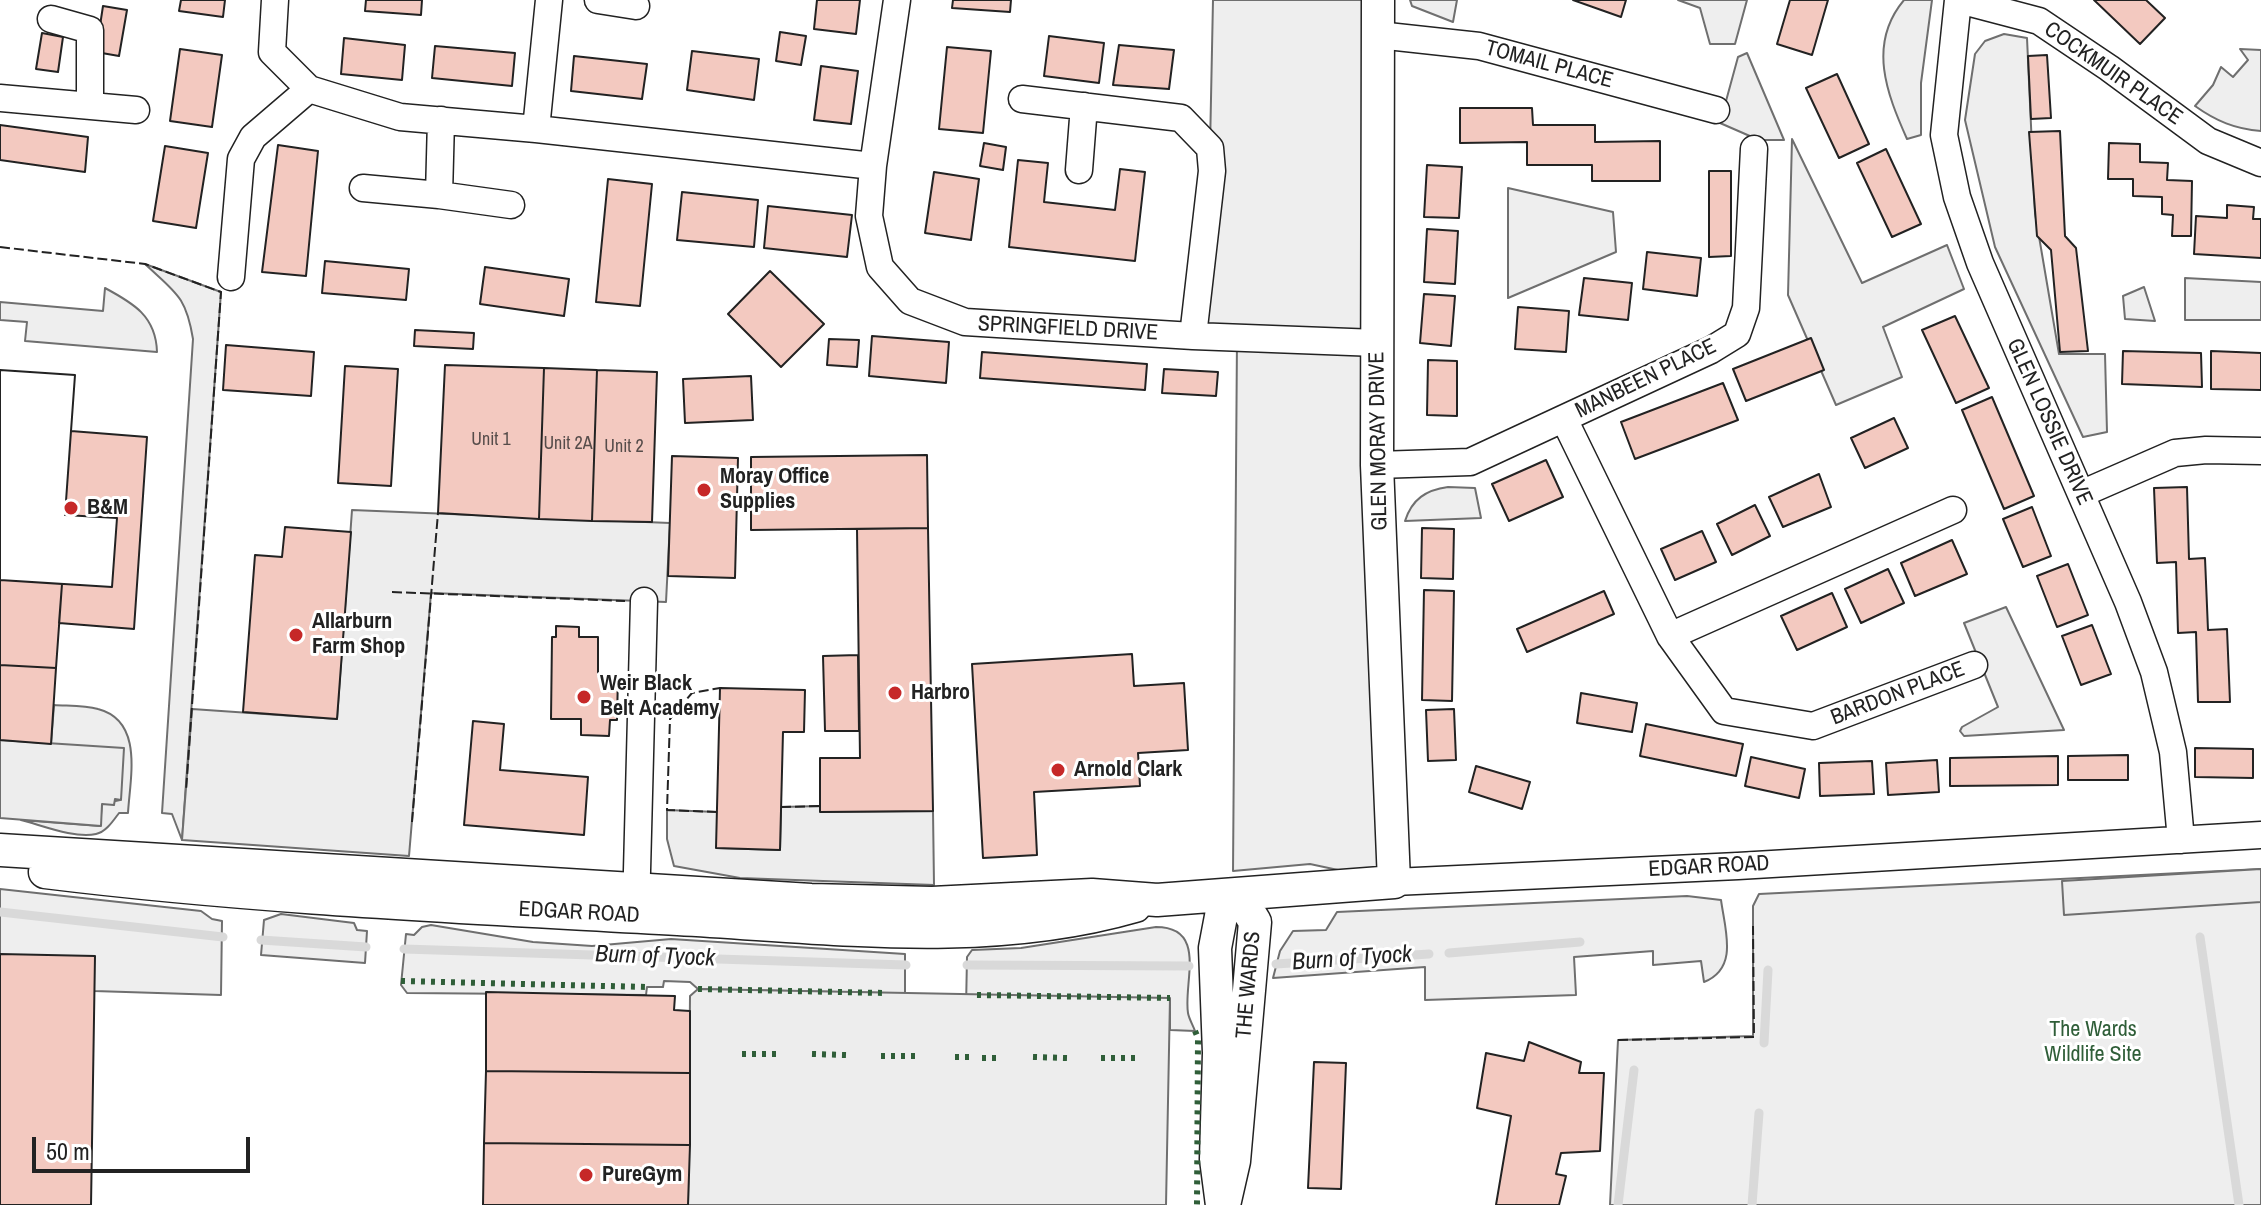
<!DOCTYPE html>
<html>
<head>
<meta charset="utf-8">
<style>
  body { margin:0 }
  #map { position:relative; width:2261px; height:1205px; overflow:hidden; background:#fff; font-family:"Archivo Narrow",sans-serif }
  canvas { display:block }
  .scale { position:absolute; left:32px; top:1137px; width:218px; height:36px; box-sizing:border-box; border:4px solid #222; border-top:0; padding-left:10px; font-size:24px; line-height:28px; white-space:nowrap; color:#222; -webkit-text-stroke:6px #fff; paint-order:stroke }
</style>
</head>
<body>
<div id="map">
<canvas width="2261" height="1205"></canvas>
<div class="scale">50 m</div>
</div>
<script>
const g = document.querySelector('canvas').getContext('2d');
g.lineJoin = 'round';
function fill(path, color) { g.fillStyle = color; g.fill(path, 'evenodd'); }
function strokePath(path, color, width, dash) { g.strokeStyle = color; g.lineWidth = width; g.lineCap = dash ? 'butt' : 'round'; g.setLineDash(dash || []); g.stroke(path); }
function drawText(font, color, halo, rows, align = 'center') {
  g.font = font + ' "Archivo Narrow",sans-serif'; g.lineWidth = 6; g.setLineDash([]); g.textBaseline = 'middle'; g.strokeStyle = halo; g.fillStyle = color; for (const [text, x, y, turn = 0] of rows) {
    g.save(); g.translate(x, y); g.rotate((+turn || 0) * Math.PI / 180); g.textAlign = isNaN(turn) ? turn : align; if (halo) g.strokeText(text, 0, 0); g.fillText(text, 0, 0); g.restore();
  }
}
const green = new Path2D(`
  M1213,0h165l16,882 -84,-18 -77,7 4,-533 -44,-2 17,-188z
  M1410,0h47l-4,22 -41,-16z
  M1678,0h69l-12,44h-25l-10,-36z
  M1904,0h28l-11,83v52l-14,4c-20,-45 -40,-95 -3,-139z
  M2004,34l23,4 8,175 24,141h46l2,78 -24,5 -88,-190 -30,-127 10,-66 10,-13z
  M2240,49l21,1v81c-26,-2 -45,-10 -66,-25l18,-21 8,-18 12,10 15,-17z
  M1747,53l37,87h-25l-39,-17 18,-66z
  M1792,139l70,144 85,-38 17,44 -81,38 19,50 -66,28 -48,-110z
  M1508,188l105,24 3,40 -108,46z
  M145,264l76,28 -39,548 -10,-26 -10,-1 31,-474c-7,-43 -17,-46 -48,-75z
  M2185,278l76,4v38h-76z
  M2144,287l11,34 -30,-2 -2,-23z
  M105,288c28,15 51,28 52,64l-132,-11 2,-19 -27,-2v-18l103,9z
  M1448,487l27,1 6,30 -76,3c7,-22 21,-31 43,-34z
  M2006,607l58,123 -100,6 -4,-5 2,-4 36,-20 -34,-84z
  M54,705c14,1 30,0 44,4 46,12 32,69 30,104h-9c-6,8 -13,19 -23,21 -21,5 -55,-9 -75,-14l79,6 2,-22 18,-4 -69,-56z
  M2261,869v336h-651l8,-165 135,-4v-130l6,-12z
  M0,889l201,22 11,8 10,2 -1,74 -127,-4 -94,-37z
  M1687,896l34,4c4,30 18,68 -17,82l-3,-21 -48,4v-14l-79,6 2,38 -151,5v-33l-152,11 7,-27 13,-20 33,-1 11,-18z
  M281,914l73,9 3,7 10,1 -2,32 -104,-8 3,-35z
  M431,925l102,17 59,4 79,-7 234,15v49l-21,-10 -186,-4 -8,-7 -26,-1 -1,6h-16l-1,8 -239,-2 -6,-8 5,-51 8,1 8,-8z
  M1156,927c52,0 27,56 32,86 1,6 5,12 7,18l-25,-1v-31l-204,9 1,-51 5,-7 49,-2z`);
fill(green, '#eee');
strokePath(green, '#6f6f6f', 2);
const parking = new Path2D(`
  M352,510l318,13 -4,79 -235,-9 -22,263 -227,-16 10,-131 145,10z
  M0,740l124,8 -3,52 -6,-1 -1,6 -12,-1 -1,22 -101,-8z
  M820,806l1,6 112,-1 1,74 -194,-7 -66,-12 -7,-27v-29l50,2v36l63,2 1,-43z
  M2261,869v33l-197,13 -2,-34z
  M698,989l472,9 -4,207h-478l2,-209z`);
fill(parking, '#ededed');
strokePath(parking, '#6f6f6f', 2);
strokePath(new Path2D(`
  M0,912l223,25
  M2200,937l39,268
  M261,940l105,7
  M404,949l502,16
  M1449,953l131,-11
  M1276,964l153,-10
  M967,965l222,1
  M1764,1043l4,-73
  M1618,1205l16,-135
  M1752,1205l7,-92`), '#d9d9d9', 9);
const building = new Path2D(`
  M181,0h44l-2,17 -44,-6z
  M366,0h56l-1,15 -56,-4z
  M817,0h43l-4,34 -42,-5z
  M953,0h58l-1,12 -58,-4z
  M1573,0h53l-5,17z
  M1790,0h38l-16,55 -35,-11z
  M2094,0h52l19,18 -25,26z
  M103,6l24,4 -8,46 -23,-4z
  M780,32l26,4 -5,29 -25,-4z
  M42,33l21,4 -5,35 -22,-3z
  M1049,36l55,7 -5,40 -55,-7z
  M344,38l61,7 -3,35 -61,-6z
  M1119,45l55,5 -5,39 -56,-4z
  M435,46l80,7 -3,33 -80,-8z
  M947,47l44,4 -8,82 -44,-4z
  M180,49l42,6 -10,72 -42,-6z
  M692,51l67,8 -5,41 -67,-10z
  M2047,55l4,63 -20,1 -3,-63z
  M574,56l73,8 -5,35 -71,-8z
  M821,66l37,5 -7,53 -37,-4z
  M1837,74l32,70 -30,14 -33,-70z
  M1460,108h72l1,17h62v17l65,-1v40h-68v-16h-65v-23l-67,1z
  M0,125l88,12 -3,35 -85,-12z
  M2060,131l5,105 11,12 12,103 -28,1 -9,-102 -14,-14 -8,-104z
  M984,143l22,4 -3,23 -23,-4z
  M2109,143l31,1v18l28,1 -1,17 25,1 -1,55h-19l1,-21 -11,-1v-17l-29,-1v-17h-25z
  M278,145l40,6 -12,125 -44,-4z
  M165,146l43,7 -12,75 -43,-7z
  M1886,149l35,75 -29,13 -35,-74z
  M1018,160l30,3 -4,39 71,8 5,-41 25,3 -10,89 -126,-14z
  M1427,165l35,2 -3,51 -35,-1z
  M1709,171h22v85l-22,1z
  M934,172l45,7 -8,61 -46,-7z
  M608,179l44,5 -12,122 -44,-4z
  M682,192l76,8 -4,47 -77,-7z
  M2227,205l27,2 -1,12h8v39l-67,-4 2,-38 31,2z
  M768,206l84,9 -5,42 -83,-9z
  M1427,229l31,2 -3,53 -31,-2z
  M1647,252l54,6 -4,38 -54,-7z
  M325,261l84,8 -3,31 -84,-7z
  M485,267l84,12 -5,37 -84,-12z
  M770,271l54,53 -43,43 -53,-53z
  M1584,278l48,5 -4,37 -49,-5z
  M1424,294l31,2 -4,50 -31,-3z
  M1518,307l51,4 -3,41 -51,-3z
  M1955,316l34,72 -33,15 -34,-73z
  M415,330l59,3 -1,16 -59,-3z
  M872,336l77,6 -3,41 -77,-7z
  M1811,338l13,32 -78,31 -13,-32z
  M829,339l30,1 -2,27 -30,-2z
  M226,345l88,7 -3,44 -88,-6z
  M2123,351l78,2 1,34 -80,-3z
  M2211,351l50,2v37l-50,-1z
  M982,352l165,12 -2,26 -165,-12z
  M1428,360l29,1v55l-30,-1z
  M445,365l99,3 -5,151 -101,-6z
  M345,366l53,3 -7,117 -53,-3z
  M544,368l53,2 -5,151 -53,-2z
  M1164,369l54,3 -2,24 -54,-3z
  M0,370l75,5 -10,140 52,3 -5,69 -112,-7z
  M0,370l75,5 -4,56 76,6 -13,192 -75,-6 3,-39 -62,-4z
  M597,370l60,2 -5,150 -60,-1z
  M751,376l2,44 -68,3 -2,-44z
  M1723,383l15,37 -103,39 -14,-37z
  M1992,397l42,99 -30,13 -42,-99z
  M1894,418l14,30 -43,20 -14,-30z
  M927,455l1,73 -177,2v-73z
  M672,456l66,2 -3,120 -67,-2z
  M1546,460l17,37 -54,24 -17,-37z
  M1819,474l12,33 -48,20 -14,-30z
  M2187,487l2,72 16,-1 3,72 19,-1 3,73h-32l-2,-70 -18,1 -2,-71 -19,1 -3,-75z
  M1755,505l15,31 -38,19 -15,-31z
  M2032,507l19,49 -28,11 -20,-48z
  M285,527l66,5 -14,187 -94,-7 12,-157 27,2z
  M928,528l5,283 -113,1v-54h40l-3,-229z
  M1422,528l32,1 -1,50 -32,-1z
  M1702,531l14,31 -41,18 -14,-31z
  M1952,540l15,34 -52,22 -14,-33z
  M2068,564l20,51 -31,12 -20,-51z
  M1888,569l16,34 -43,20 -16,-34z
  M0,580l62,4 -6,84 -56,-3z
  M1424,590l30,1 -2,110 -30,-1z
  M1604,591l10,23 -87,38 -10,-23z
  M1832,593l15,34 -50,23 -16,-34z
  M2092,625l19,49 -30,11 -19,-49z
  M556,626l23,1v10h19v38h20l-1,45h-7l-1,16 -28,-1v-16h-30l1,-82h4z
  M1132,654l2,32 50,-3 4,67 -50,3 2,33 -106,6 3,63 -54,3 -11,-194z
  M858,655l1,76h-34l-2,-75z
  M0,665l56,3 -5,76 -51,-4z
  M720,688l85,2 -1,42h-21l-3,118 -64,-2z
  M1581,693l56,10 -5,29 -55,-9z
  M1454,709l2,51 -28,1 -2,-51z
  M473,721l31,3 -4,46 88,7 -4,58 -120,-10z
  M1646,724l97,20 -7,32 -96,-20z
  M2195,748l58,1v29l-58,-1z
  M2128,755v25h-60v-24z
  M2058,756v29l-108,1v-28z
  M1751,757l54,12 -6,29 -54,-12z
  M1937,760l2,32 -51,3 -2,-32z
  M1872,761l2,33 -54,2 -1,-33z
  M1476,766l54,16 -8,27 -53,-17z
  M0,954l95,2 -4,249h-91z
  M486,992l189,4 -1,14 16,1v62l-204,-2z
  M1529,1042l52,20 -2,11h25l-4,78 -39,2 -5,21 10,2 -7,29h-63l15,-89 -34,-8 9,-55 38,8z
  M1314,1062l32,1 -5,126 -33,-1z
  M486,1071l204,2v72l-206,-2z
  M484,1143l206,2 -2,60h-205z`);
fill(building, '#f3c9c0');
strokePath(building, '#222', 2);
const minor = new Path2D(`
  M275,0l-3,52 37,37 91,28 136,12 337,37
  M598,0l38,6
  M897,0l-24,166 -4,50 11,51 30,34 55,21 228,14 184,7
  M1958,0l-14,135 13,62 23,66 148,339 26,70 19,80 8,88
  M1959,0l80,21 70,47 99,73 53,22
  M51,19l39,11v76
  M1378,35l101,11 237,64
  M0,98l136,12
  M1022,99l159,19 29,30 2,23 -19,165
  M441,120l-2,75 72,10
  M536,129l13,-129
  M1079,170l5,-64
  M363,188l76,7
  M231,277l10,-118 12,-22 56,-48
  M1564,419l106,217 54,75 89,15 161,-61
  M1377,465l93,-3 241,-112 26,-16 9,-26 8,-159
  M2081,494l94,-41 31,-3 55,1
  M1670,636l283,-126
  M1394,882l344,-16 523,-31
  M636,909l8,-308`);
const tertiary = new Path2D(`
  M0,850l811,50 121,3 160,-8 65,5 237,-18 -17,-417 1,-465
  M45,872c210,26 422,35 633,47 151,8 309,30 457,-13
  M1222,1205l-6,-46 3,-106 -4,-105 7,-37 16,-17 17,28 -21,239 -10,44`);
strokePath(minor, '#222', 29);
strokePath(tertiary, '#222', 35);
strokePath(minor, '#fff', 26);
strokePath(tertiary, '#fff', 32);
strokePath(new Path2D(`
  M401,981l246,6
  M698,989l187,4
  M977,995l193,3
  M1195,1031l3,7 -1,167
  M742,1054h34
  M812,1054l34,1
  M881,1056h34
  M955,1057h14
  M1033,1057l34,1
  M982,1058h15
  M1101,1058h34`), '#2f5e38', 6, [4, 6]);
strokePath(new Path2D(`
  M0,247l145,17 76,28 -35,499
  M392,592l233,9
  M781,807l39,-1
  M717,812l-50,-2 3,-91 22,-26 28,-5
  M412,822l26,-309
  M1618,1040l136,-3 -1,-111`), '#222', 2, [10, 4]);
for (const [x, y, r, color] of [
  [704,490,8,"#c62828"],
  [71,508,8,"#c62828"],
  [296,635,8,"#c62828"],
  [895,693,8,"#c62828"],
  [584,697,8,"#c62828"],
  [1058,770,8,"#c62828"],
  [586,1175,8,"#c62828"]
]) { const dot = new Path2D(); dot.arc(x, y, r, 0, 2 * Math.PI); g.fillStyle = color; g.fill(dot); strokePath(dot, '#fff', 3); }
drawText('18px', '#564c4a', null, [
  ["Unit 1",491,440],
  ["Unit 2A",568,444],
  ["Unit 2",624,447]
]);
drawText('22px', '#222', '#fff', [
  ["TOMAIL PLACE",1549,65,15],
  ["COCKMUIR PLACE",2113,74,35],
  ["SPRINGFIELD DRIVE",1068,329,3],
  ["MANBEEN PLACE",1646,379,-26],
  ["GLEN LOSSIE DRIVE",2049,422,66],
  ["GLEN MORAY DRIVE",1379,441,-91],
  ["BARDON PLACE",1898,694,-21],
  ["EDGAR ROAD",1709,867,-3],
  ["EDGAR ROAD",579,913,3],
  ["THE WARDS",1249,985,-85]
]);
drawText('bold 22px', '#222', '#fff', [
  ["Moray Office",720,477],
  ["Supplies",720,502],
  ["B&M",87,508],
  ["Allarburn",312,622],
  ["Farm Shop",312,647],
  ["Weir Black",600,684],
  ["Belt Academy",600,709],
  ["Harbro",911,693],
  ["Arnold Clark",1074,770],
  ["PureGym",602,1175]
], 'left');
drawText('22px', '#2f5e38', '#fff', [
  ["The Wards",2093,1030],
  ["Wildlife Site",2093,1055]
]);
drawText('italic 24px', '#222', '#fff', [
  ["Burn of Tyock",655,957,2],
  ["Burn of Tyock",1352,959,-4]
]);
</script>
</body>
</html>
